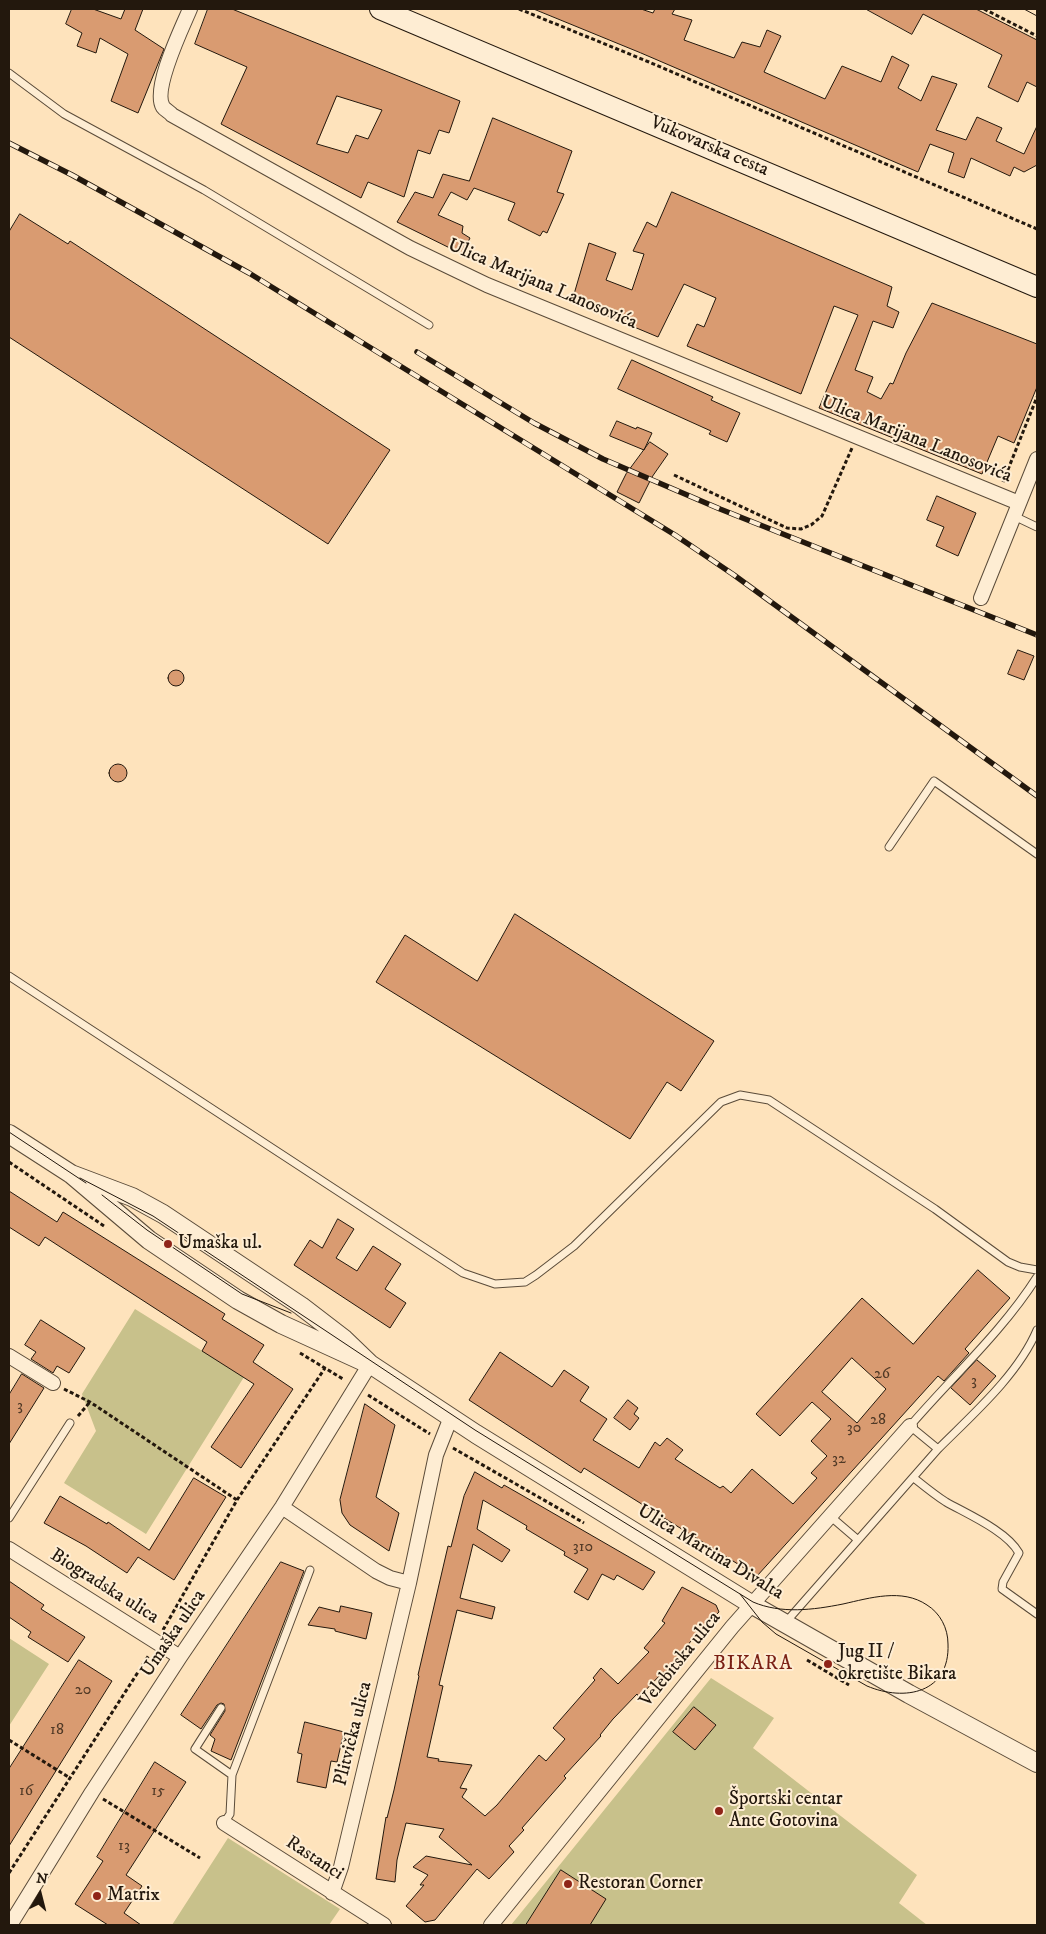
<!DOCTYPE html>
<html>
<head>
<meta charset="utf-8">
<style>
  body { margin:0 }
  #map { position:relative; width:1046px; height:1934px; overflow:hidden; background:#fee3bc; font-family:"IM FELL DW Pica",serif }
  canvas { display:block }
  .frame { position:absolute; inset:0; border:10px solid #23180d; pointer-events:none }
  .north { position:absolute; left:15px; top:1869px; width:50px; height:50px; -webkit-text-stroke:4px #feedd3; paint-order:stroke; rotate:8deg; font-size:14px; font-weight:700; line-height:20px; text-align:center; color:#23180d }
  .north::after { content:''; display:block; margin:auto; width:18px; height:22px; background:#23180d; clip-path:polygon(50% 0,100% 100%,50% 72%,0 100%) }
</style>
</head>
<body>
<div id="map">
<canvas width="1046" height="1934"></canvas>
<div class="frame"></div>
<div class="north">N</div>
</div>
<script>
const g = document.querySelector('canvas').getContext('2d');
g.lineJoin = 'round';
function fill(path, color) { g.fillStyle = color; g.fill(path, 'evenodd'); }
function strokePath(path, color, width, dash) { g.strokeStyle = color; g.lineWidth = width; g.lineCap = dash ? 'butt' : 'round'; g.setLineDash(dash || []); g.stroke(path); }
function drawText(font, color, halo, rows, align = 'center') {
  g.font = font + ' "IM FELL DW Pica",serif'; g.lineWidth = 4; g.setLineDash([]); g.textBaseline = 'middle'; g.strokeStyle = halo; g.fillStyle = color; for (const [text, x, y, turn = 0] of rows) {
    g.save(); g.translate(x, y); g.rotate((+turn || 0) * Math.PI / 180); g.textAlign = isNaN(turn) ? turn : align; if (halo) g.strokeText(text, 0, 0); g.fillText(text, 0, 0); g.restore();
  }
}
fill(new Path2D(`
  M135,1309l109,68 -98,157 -82,-51 32,-52 -14,-37z
  M9,1638l40,26 -40,62z
  M711,1678l63,40 -21,30 164,127 -18,28 28,22h-416z
  M228,1838l112,71 -11,16h-157z`), '#c8c18b');
const building = new Path2D(`
  M72,9h21l28,10 4,-10h18l-8,21 29,19 -26,64 -27,-12 17,-47 -28,-16 -4,15 -19,-7 5,-13 -16,-9z
  M208,9h24l228,92 -11,32 -10,-3 -9,24 -12,-4 -14,47 -36,-15 -7,16 -140,-74 26,-57 -52,-23zM337,96l45,14 -14,29 -12,-4 -8,18 -31,-9z
  M534,9h107l12,4 2,-4h20l-3,5 20,6 -8,20 50,18 8,-16 18,5 7,-17 14,6 -17,36 61,27 17,-33 39,16 11,-26 17,9 -11,23 23,13 11,-25 25,8 -21,46 30,10 11,-23 25,11 -6,13 28,13 13,-28v39l-13,7 -10,-5 -4,9 -39,-18 -7,20 -16,-6 6,-19 -24,-9 -12,28 -277,-119z
  M866,9h110l61,31v47l-10,-5 -9,20 -30,-15 14,-32 -79,-41 -11,20z
  M493,118l79,33 -15,41 7,2 -17,39 -4,-2 -3,5 -32,-16 7,-17 -41,-15 -7,12 -16,-8 -13,23 25,11 -1,7 8,5 -8,16 -65,-32 18,-30 18,6 10,-24 26,7z
  M672,192l220,95 -5,19 12,6 -6,16 -20,-7 -18,49 18,7 -6,15 14,7 9,-16 3,1 13,-31 26,-50 105,41v43l-23,56 -16,-7 -16,38 -163,-66 39,-93 -24,-9 -33,88 -114,-48 10,-22 7,3 12,-29 -32,-14 -26,53 -86,-36 17,-58 27,10 -10,27 26,10 12,-36 -11,-3 14,-29 9,5z
  M20,214l48,30 2,-3 320,209 -62,94 -319,-207v-105z
  M632,360l81,37 -2,3 29,13 -13,29 -18,-8 2,-3 -93,-42z
  M617,421l19,8 1,-2 15,6 -8,17 -34,-14z
  M650,442l18,12 -16,23 -13,26 -22,-11 9,-18z
  M937,496l39,17 -18,43 -22,-10 8,-19 -17,-7z
  M1018,650l16,6 -10,24 -16,-6z
  M168 678a8 8 0 1 1 16 0a8 8 0 1 1-16 0Z
  M109 773a9 9 0 1 1 18 0a9 9 0 1 1-18 0Z
  M515,914l199,127 -33,50 -14,-9 -37,57 -254,-157 29,-47 72,46z
  M9,1191l48,31 6,-10 162,102 -3,5 42,26 -11,17 40,27 -52,79 -30,-21 43,-63 -52,-33 5,-9 -162,-105 -6,9 -30,-19z
  M338,1219l16,10 -18,29 21,13 16,-25 28,18 -16,25 21,14 -16,25 -96,-63 16,-25 12,8z
  M978,1270l32,28 -45,51 4,4 -25,28 -6,-5 -181,200 -173,-108 -3,5 -112,-73 31,-48 52,35 12,-17 25,17 -9,14 27,18 -14,21 46,28 16,-26 5,4 7,-8 16,12 -8,9 45,29 3,-2 8,7 21,-24 41,35 24,-26 -6,-5 16,-17 -16,-15 20,-22 -19,-17 -32,34 -24,-22 106,-116 51,46zM852,1358l34,31 -29,34 -35,-31z
  M41,1320l44,28 -16,25 -12,-7 -4,7 -22,-14 5,-7 -11,-7z
  M977,1360l19,16 -26,29 -19,-17z
  M22,1374l22,14 -35,56v-49z
  M628,1400l10,8 -4,6 5,4 -9,12 -16,-12z
  M365,1404l30,21 -19,72 23,16 -10,38 -39,-26 -8,-12 -2,-13z
  M475,1472l27,16 2,-3 35,20 116,67 -12,18 -26,-15 -3,5 -12,-6 -14,26 -14,-8 14,-23 -24,-14 1,-3 -39,-23 1,-3 -44,-26 -6,29 33,21 -8,12 -29,-18 -13,54 35,9 -3,12 -35,-9 -18,75 4,1 -16,71 12,2 -1,2 34,4 -12,23 7,1 -5,8 23,19 12,-11 42,-50 7,6 19,-22 -12,-11 42,-48 -2,-2 8,-10 17,16 31,-32 -5,-4 21,-25 -3,-2 20,-34 34,18 3,7 -19,18 -35,43 -2,-1 -24,25 -2,-3 -24,25 -13,16 1,1 -37,40 2,2 -44,50 2,2 -15,16 5,6 -25,27 -12,-10 -42,51 -10,2 -19,-16 18,-21h-4l8,-10 -15,-8 13,-11 46,9 -33,-28 5,-8 -38,-6 -9,37 -2,22 -19,-3 10,-62 1,1 7,-28 25,-114 -1,-1 30,-129 3,1 13,-51z
  M194,1478l32,19 -52,83 -36,-23 -11,16 -41,-27 -42,-23 16,-27 47,28 1,-2 41,28z
  M281,1562l23,9 -73,189 -20,-9 4,-12 -5,-4 15,-24 -1,-7 -3,-1 -4,2 -16,24 -20,-14z
  M9,1581l35,24 -3,4 44,28 -17,25 -40,-25 3,-5 -22,-15z
  M341,1606l31,7 -6,26 -31,-8v-2l-27,-4 11,-18 20,5z
  M79,1660l33,21 -103,165v-77z
  M694,1707l22,18 -21,25 -22,-18z
  M305,1722l39,10 -7,30 -6,-1 -5,27 -29,-6 5,-28 -4,-1z
  M155,1762l31,20 -60,93 16,11 -18,27 17,12h-33l-33,-21 28,-43 -6,-4z
  M561,1870l45,29 -16,26h-64z`);
fill(building, '#d99b71');
strokePath(building, '#23180d', 1);
const service = new Path2D(`
  M9,73l55,41 140,76 225,135
  M1014,516l23,11
  M889,847l45,-66 103,73
  M9,976l454,297 32,11 30,-2 11,-7 38,-29 147,-144 19,-7 29,5 166,109 73,53 12,5 17,3
  M938,1449c34,-34 80,-74 99,-119
  M914,1478c10,8 21,17 32,24 21,12 61,29 73,51l-16,29 -1,7 35,25
  M830,1516l28,24 80,-91 -28,-23c42,-49 92,-94 127,-149
  M9,1518l61,-95
  M786,1622l72,-82
  M221,1708l-26,41 37,26
  M224,1823l6,-9 2,-39 78,-205`);
const minor = new Path2D(`
  M190,9c-8,19 -38,80 -27,98 2,3 7,5 9,8l238,133 77,37 532,218
  M981,598l56,-139
  M9,1356l44,27
  M282,1507l94,64 14,7 19,5
  M9,1549l171,108
  M224,1823l160,102
  M332,1893l9,-26 68,-284 27,-128 15,-38
  M10,1925l82,-133 88,-135 102,-150 88,-143
  M491,1925l241,-298 178,-201`);
const tertiary = new Path2D(`
  M9,1134l62,40 78,66 89,60 43,24 81,37
  M71,1174l61,23 31,17 138,92 43,33 26,25 106,70 275,170 158,90 128,69`);
const secondary = new Path2D(`
  M380,9l657,278`);
strokePath(service, '#5a4b39', 9);
strokePath(minor, '#5a4b39', 16);
strokePath(tertiary, '#5a4b39', 20);
strokePath(secondary, '#23180d', 22);
strokePath(new Path2D(`
  M519,9l130,53 388,167
  M984,9l53,27
  M674,475l113,53 14,1 10,-4 11,-9 30,-68
  M1003,482l34,-85
  M9,1162l95,64
  M300,1353l43,26
  M64,1389l26,13 147,98
  M368,1395l62,39
  M78,1416l12,-14
  M453,1448l131,75
  M163,1630l74,-130 88,-132
  M807,1660l42,25
  M9,1740l61,38
  M103,1799l97,59
  M9,1873l140,-218`), '#23180d', 3, [4, 2.5]);
strokePath(service, '#feedd3', 7);
strokePath(minor, '#feedd3', 14);
strokePath(tertiary, '#feedd3', 18);
strokePath(secondary, '#feedd3', 20);
strokePath(new Path2D(`
  M1024,9l13,7
  M9,1132l77,51
  M80,1178l73,38 322,214 278,172c28,12 60,8 90,2 27,-6 59,-16 84,1 13,8 21,23 21,39 2,49 -43,58 -81,42l-91,-52 -14,-12 -22,-28
  M102,1195l45,35 95,64 49,19`), '#23180d', 1);
const rail = new Path2D(`
  M9,143l63,32 177,98 426,262 59,40 303,221
  M417,352l117,71 69,36 117,50 317,126`);
strokePath(rail, '#23180d', 5.5);
strokePath(rail, '#feedd3', 4, [11]);
for (const [x, y, r, color] of [
  [168,1244,5,"#8f2418"],
  [828,1664,5,"#8f2418"],
  [719,1811,5,"#8f2418"],
  [568,1884,5,"#8f2418"],
  [97,1896,5,"#8f2418"]
]) { const dot = new Path2D(); dot.arc(x, y, r, 0, 2 * Math.PI); g.fillStyle = color; g.fill(dot); strokePath(dot, '#feedd3', 2); }
drawText('16px', '#503926', null, [
  ["26",882,1375],
  ["3",974,1382],
  ["3",20,1407],
  ["28",878,1421],
  ["30",854,1429],
  ["32",839,1460],
  ["310",583,1548],
  ["20",83,1691],
  ["18",57,1731],
  ["16",26,1792],
  ["15",158,1792],
  ["13",124,1847]
]);
drawText('19px', '#23180d', '#feedd3', [
  ["Vukovarska cesta",709,147,23],
  ["Ulica Marijana Lanosovića",542,285,23],
  ["Ulica Marijana Lanosovića",916,440,22],
  ["Ulica Martina Divalta",710,1553,31],
  ["Biogradska ulica",104,1587,32],
  ["Umaška ulica",174,1634,-56],
  ["Velebitska ulica",681,1660,-51],
  ["Plitvička ulica",354,1734,-76],
  ["Rastanci",314,1859,33]
]);
drawText('19px', '#23180d', '#feedd3', [
  ["Umaška ul.",178,1244],
  ["Jug II /",838,1653],
  ["okretište Bikara",838,1675],
  ["Športski centar",729,1800],
  ["Ante Gotovina",729,1822],
  ["Restoran Corner",578,1884],
  ["Matrix",107,1896]
], 'left');
g.letterSpacing = '1px';
drawText('20px', '#7a1f14', '#feedd3', [
  ["BIKARA",753,1665]
]);
g.letterSpacing = '0px';
</script>
</body>
</html>
